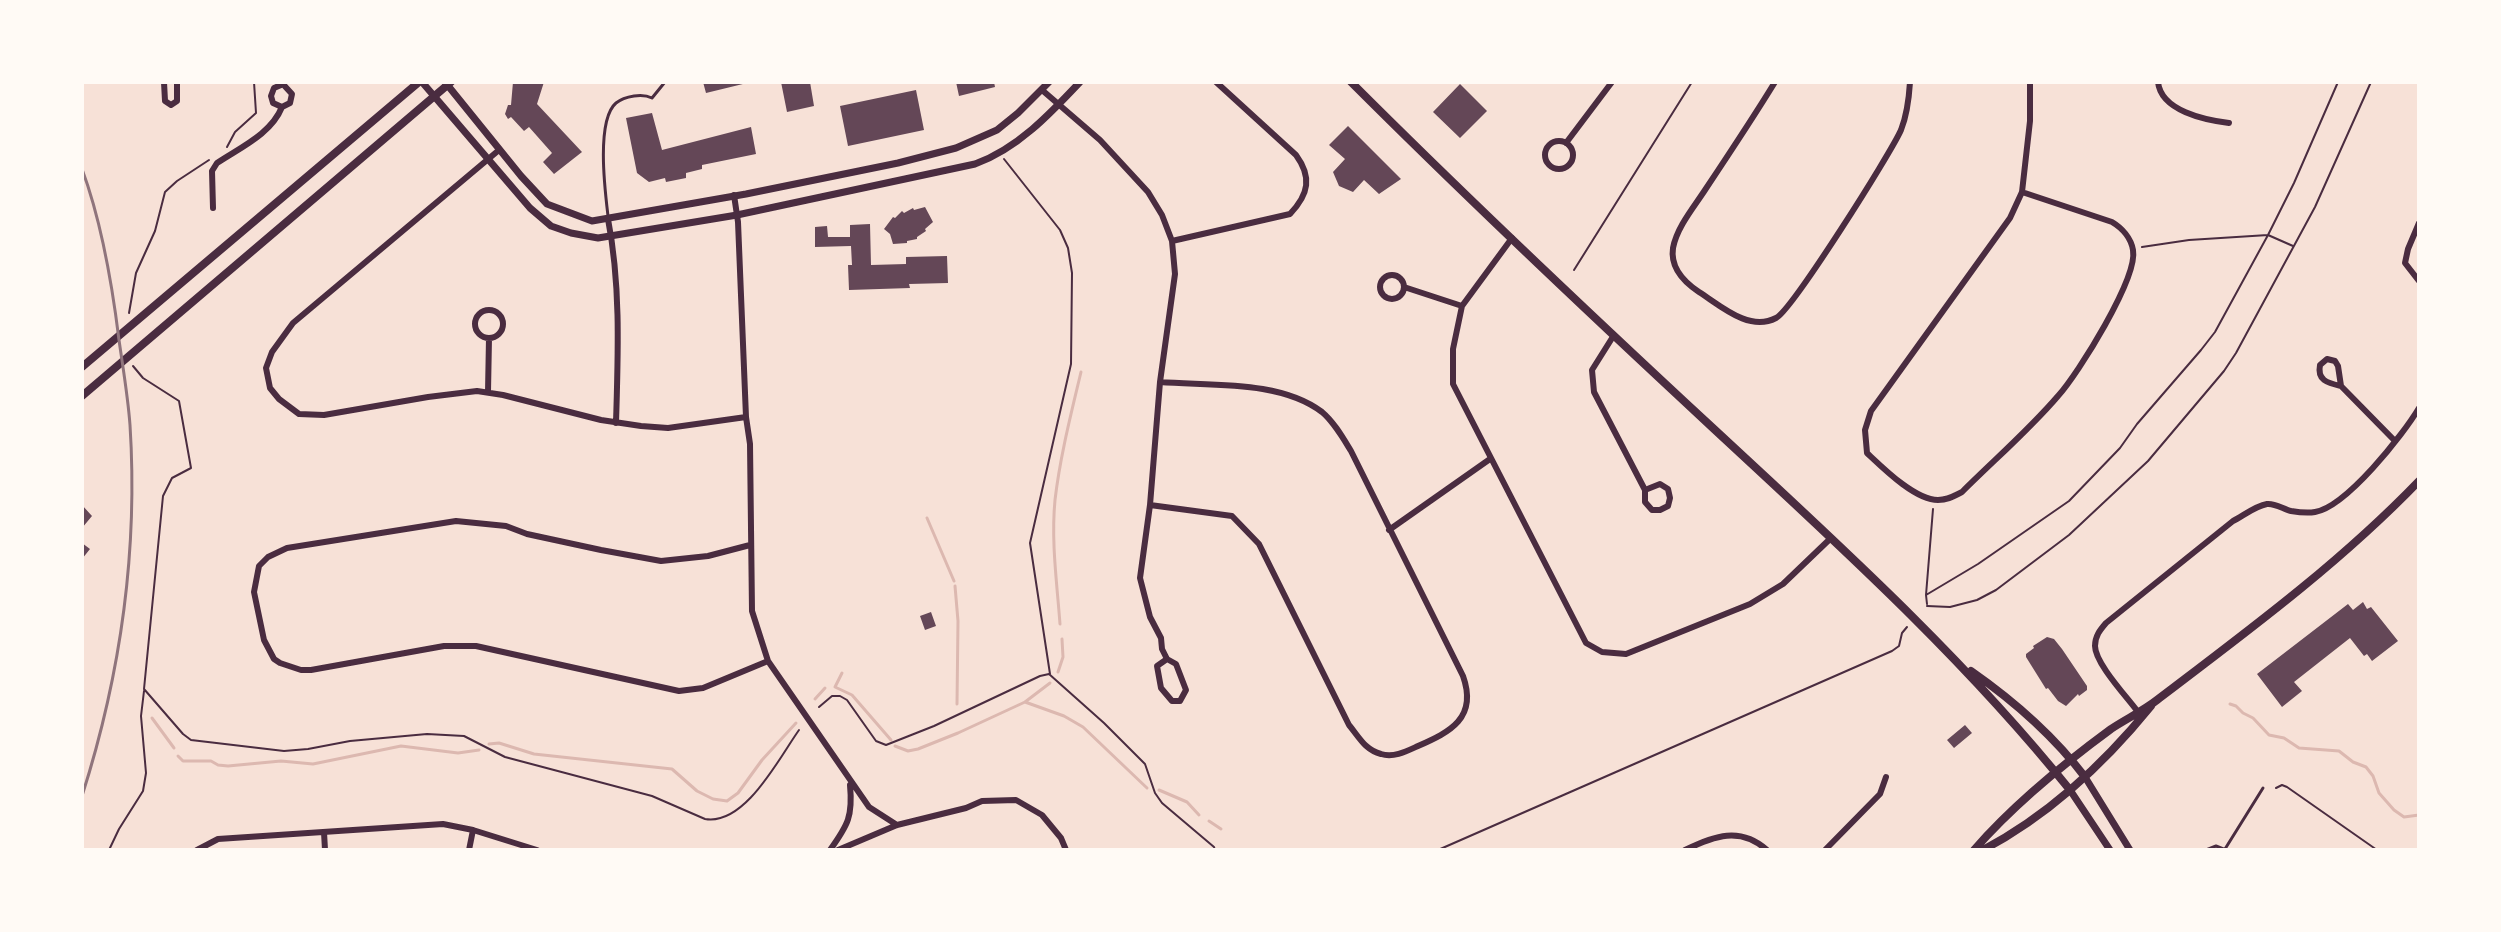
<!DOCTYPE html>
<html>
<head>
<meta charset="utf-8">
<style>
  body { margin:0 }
  #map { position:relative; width:2501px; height:932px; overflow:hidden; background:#f7e1d7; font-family:"IBM Plex Sans",sans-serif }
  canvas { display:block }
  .frame { position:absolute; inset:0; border:84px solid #fffaf5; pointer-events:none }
</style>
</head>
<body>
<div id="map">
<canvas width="2501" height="932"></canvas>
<div class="frame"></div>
</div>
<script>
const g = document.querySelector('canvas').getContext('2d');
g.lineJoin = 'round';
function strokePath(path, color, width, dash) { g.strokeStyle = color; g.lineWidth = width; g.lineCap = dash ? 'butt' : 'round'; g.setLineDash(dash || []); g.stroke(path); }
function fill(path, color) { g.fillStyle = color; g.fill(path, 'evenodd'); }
strokePath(new Path2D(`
  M927,518l27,63
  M955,586l3,35 -1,83
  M1060,624c-3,-41 -9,-82 -5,-124 5,-43 16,-86 26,-128
  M1058,672l5,-15 -1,-18
  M842,673l-7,14 17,8 39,45
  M815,699l10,-11
  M1025,702l39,14 19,11 64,61
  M2230,704l6,2 7,7 10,5 16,17 15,3 15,10 40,3 14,11 13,5 7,9 6,17 15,17 10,7 15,-2
  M152,718l22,30
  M489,744l10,-1 35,11 138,15 25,22 16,8 14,2 11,-8 24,-33 34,-37
  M895,746l13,5 10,-2 40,-16 67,-31 25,-19
  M178,756l5,5h28l7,4 10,1 53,-5 32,3 88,-18 57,7 21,-3
  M1159,790l28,12 12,13
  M1209,821l12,8`), '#dcb8b0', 3);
fill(new Path2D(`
  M513,82h31l-7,22 45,48 -28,22 -11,-12 9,-9 -23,-26 -5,4 -13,-14 -3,2 -3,-5 3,-9h3z
  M703,82h44v1l-41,10z
  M781,82h29l4,24 -27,6z
  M956,82h38l1,5 -36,9z
  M1460,84l27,27 -27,27 -27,-26z
  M916,90l8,40 -76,16 -8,-40z
  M652,113l10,37 89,-23 5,27 -54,11v4l-16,4v5l-20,4 -1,-4 -16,4 -12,-9 -11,-55z
  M1348,126l53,53 -22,15 -15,-14 -11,12 -14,-6 -6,-14 12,-13 -16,-14z
  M925,207l8,15 -8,7 1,2 -9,6v2l-10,2v2l-14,1 -3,-10 -6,-5 9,-12 2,1 7,-7 2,2 9,-5 1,2z
  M870,224l1,41 35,-1v-7l41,-1 1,27 -39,1 1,4 -61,2 -1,-25h4l-1,-19 -36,1v-20l12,-1 1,11h22v-12z
  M82,505l10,11 -10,12z
  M82,543l8,6 -8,10z
  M2363,602l4,7 4,-2 27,34 -26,20 -5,-7 -3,2 -14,-18 -56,44 8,9 -20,16 -25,-33 91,-70 5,6z
  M931,612l5,14 -11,4 -5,-14z
  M2047,637l7,2 8,10 25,37v4l-8,6 -1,-2 -12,12 -8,-5 -10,-13 -2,1 -20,-32v-3l8,-6 -1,-2z
  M1965,725l7,8 -18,15 -7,-8z`), '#644757');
strokePath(new Path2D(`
  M227,147l8,-15 21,-19 -2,-31
  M1004,159l56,71 8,18 4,25 -1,91 -41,179 20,131
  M2142,247l47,-7 79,-5 25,11
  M1574,270l118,-188
  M129,313l7,-40 19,-42 10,-39 12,-11 32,-21
  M133,366l10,12 36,23 12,67 -19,10 -9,18 -19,193 39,45 8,6 93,11 24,-2 42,-8 77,-7 37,2 41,21 147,39 53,23c40,7 74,-61 94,-89
  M1926,595l7,-86
  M1927,604l-1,-9 52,-31 91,-63 51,-53 17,-24 64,-74 14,-18 53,-97 26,-52 44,-101
  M1927,606l23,1 27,-7 19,-10 73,-55 79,-74 76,-90 12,-18 79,-146 56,-125
  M819,707l13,-11h8l7,4 29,41 10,4 48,-19 106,-50 9,-2 55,49 41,41 10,29 7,10 52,44 1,3
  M2276,788l6,-3 5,2 90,63
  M109,850l10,-21 24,-38 3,-18 -5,-57 3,-25
  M1438,850l454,-199 7,-5 3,-13 5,-6`), '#4a2c40', 2);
strokePath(new Path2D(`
  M608,216c-3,-25 -12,-96 8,-113 5,-4 12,-6 18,-7 7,-1 12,-1 18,2l13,-16
  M2225,849l38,-61
  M2206,850l10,-4 10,4`), '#4a2c40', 3);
strokePath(new Path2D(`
  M164,82l1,19 6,4 6,-4v-19
  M281,82l11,12 -2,9 -8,4 -9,-4 -2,-7 3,-8 7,-3
  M1775,82c-22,36 -46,72 -70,108 -11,17 -28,37 -32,58 -3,20 11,34 26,44 22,14 50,40 77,26 16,-8 115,-165 125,-188 6,-15 8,-32 9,-48
  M2158,82c3,29 47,38 71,41
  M1042,90l58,50 48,52 14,23 10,26 3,33 -15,108 -10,123 -10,73 10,39 11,21 1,11 5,10 9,5 10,26 -6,11h-8l-11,-13 -4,-22 10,-7
  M1545 155a14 14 0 1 1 28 0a14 14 0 1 1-28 0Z
  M1566,143l46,-61
  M499,150l-206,173 -21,29 -6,16 4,20 9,11 20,15 25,1 104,-18 49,-6 26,4 98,25 40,6 27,2 78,-11
  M2022,192l90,30c10,6 19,16 21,28 5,28 -55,124 -75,146 -29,34 -64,64 -96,96 -8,4 -14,8 -24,8 -23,0 -55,-32 -71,-47l-2,-23 6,-19 139,-193 12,-26 8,-71v-39
  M734,195l4,27 8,195 4,27 2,167 16,50 101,146 28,18
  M213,208l-1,-37 5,-8c24,-16 54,-29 65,-56
  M608,219c13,67 10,136 8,204
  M2419,223l-11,26 -3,14 14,18
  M1512,238l-50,68 -9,43v35l133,259 16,9 24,2 124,-50 33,-20 48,-46
  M1172,241l118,-27c19,-20 22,-37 6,-59l-80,-73
  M1380 287a12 12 0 1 1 24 0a12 12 0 1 1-24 0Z
  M1404,287l58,19
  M475 324a14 14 0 1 1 28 0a14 14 0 1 1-28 0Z
  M1614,335l-22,35 2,22 51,98v12l7,8h8l8,-4 2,-8 -2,-9 -8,-5 -15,6
  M2341,386c-14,-3 -24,-6 -21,-21l7,-6 8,2 3,5 3,20 54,55
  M488,392l1,-54
  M1150,505l82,11 27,28 90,181c10,12 16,25 32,29 13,4 26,-3 37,-8 32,-14 60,-28 45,-70l-112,-225c-8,-13 -17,-29 -29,-39 -42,-32 -111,-26 -162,-30
  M1389,530l101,-71
  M750,545l-42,11 -47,5 -60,-11 -74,-16 -21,-8 -50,-5 -169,27 -19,9 -9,9 -5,26 10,48 10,19 6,4 21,7h10l133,-24h32l203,45 24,-3 65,-27
  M2138,712c-11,-15 -43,-49 -43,-66 0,-10 5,-16 11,-23l127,-102c10,-5 22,-15 34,-17 8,-1 16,5 24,7 6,1 18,2 24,1 31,-5 88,-77 104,-104
  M324,832l1,18
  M197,850l21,-11 225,-15 30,6 64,20
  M469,850l4,-20
  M830,850c18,-25 23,-34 20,-65
  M838,850l59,-25 69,-17 16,-7 34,-1 26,15 19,23 5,12
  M1685,850c29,-14 55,-24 82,0
  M1825,850l55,-56 6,-17`), '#4a2c40', 6);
strokePath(new Path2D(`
  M422,82l108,126 21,18 20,7 27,5 139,-23 238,-51c42,-15 75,-50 105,-82
  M445,82l76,94 26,28 45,17 154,-27 152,-31 58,-15 41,-18 21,-17 31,-31
  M2085,777l45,73
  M2070,790l40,60`), '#4a2c40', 7);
strokePath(new Path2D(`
  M1351,82c118,118 240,233 363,347 124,115 250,229 356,361
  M82,367l337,-285
  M82,396l369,-314
  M1971,671c43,30 82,64 114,106
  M1974,850c40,-46 88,-85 137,-121 15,-10 32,-18 46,-29 91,-69 183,-137 262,-219
  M1983,850c66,-35 121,-86 168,-144`), '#4a2c40', 8);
strokePath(new Path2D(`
  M82,169c20,54 30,114 37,171 4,28 9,57 11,85 8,125 -10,252 -48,371`), '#8f747c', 3);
</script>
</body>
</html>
